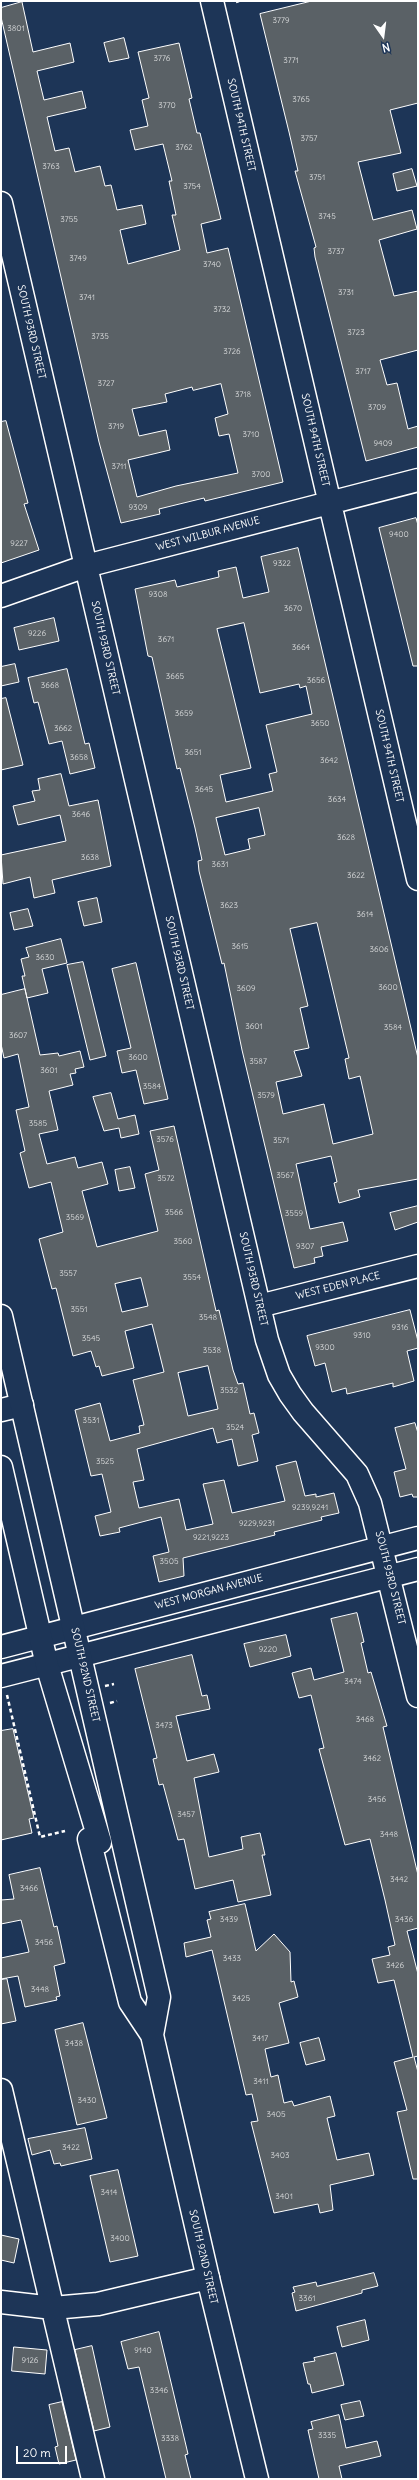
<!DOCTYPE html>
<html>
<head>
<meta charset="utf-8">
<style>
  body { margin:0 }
  #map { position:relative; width:419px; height:2480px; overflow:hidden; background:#1d3557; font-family:Delius,sans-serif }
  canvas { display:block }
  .frame { position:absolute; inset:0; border:2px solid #fff; pointer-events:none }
  .north { position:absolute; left:363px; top:16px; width:40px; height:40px; -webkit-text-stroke:3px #1d3557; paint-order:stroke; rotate:166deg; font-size:11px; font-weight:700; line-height:16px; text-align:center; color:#fff }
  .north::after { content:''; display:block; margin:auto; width:14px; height:18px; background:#fff; clip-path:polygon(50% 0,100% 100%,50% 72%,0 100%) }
  .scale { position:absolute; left:16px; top:2446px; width:51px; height:18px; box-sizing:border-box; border:2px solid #fff; border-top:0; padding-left:5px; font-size:12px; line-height:14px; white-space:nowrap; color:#fff; -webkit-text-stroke:3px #1d3557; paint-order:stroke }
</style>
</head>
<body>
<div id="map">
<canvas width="419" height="2480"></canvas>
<div class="frame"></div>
<div class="north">N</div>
<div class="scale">20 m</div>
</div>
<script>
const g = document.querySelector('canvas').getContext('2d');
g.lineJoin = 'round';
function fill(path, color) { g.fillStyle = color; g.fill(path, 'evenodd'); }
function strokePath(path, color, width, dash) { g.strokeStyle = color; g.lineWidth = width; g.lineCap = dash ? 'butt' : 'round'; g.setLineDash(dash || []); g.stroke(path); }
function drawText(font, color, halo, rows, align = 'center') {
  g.font = font + ' Delius,sans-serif'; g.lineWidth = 4; g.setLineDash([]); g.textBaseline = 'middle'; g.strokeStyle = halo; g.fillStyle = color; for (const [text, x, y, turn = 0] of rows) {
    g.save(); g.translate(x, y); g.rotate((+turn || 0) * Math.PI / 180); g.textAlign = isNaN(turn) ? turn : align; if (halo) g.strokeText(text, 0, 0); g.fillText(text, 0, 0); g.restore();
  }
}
const building = new Path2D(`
  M312,1h106v102l-28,7 11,43 -43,9 15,58 39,-10 5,19 -38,11 15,56 24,-5v59l-38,10 7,25 10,-2 11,46 10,-3v21l-52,14 -51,-204 -1,-9 2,-1 -21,-76h3l-9,-39 -29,-118z
  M22,2l11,50 37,-9 4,19 -37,9 7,29 38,-9 4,17 -39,9 8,34 14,-3 6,24 25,-6 5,20 6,-1 6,25 25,-5 4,19 -26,6 8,34 52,-14 -8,-35h4l-7,-34h3l-9,-37 -28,6 -5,-20 18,-4 -6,-26 7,-2 -11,-46 41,-9 13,55 -3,1 8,34h3l21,86 -20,5 6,29 21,-5 55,234 -78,19 -1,-3 -45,11 1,5 -39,9 -22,-81 -98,-425v-9zM221,384l7,30 -13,4 4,18 10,-2 9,39 -62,13 -39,11 -9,-37 42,-10 -4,-20 -27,6 -7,-27 35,-7 -2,-8 27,-7 1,3z
  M124,38l5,20 -20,4 -5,-19z
  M412,169l5,17 -20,5 -4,-17z
  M6,421l22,82 -4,1 15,46 -38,13v-141z
  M416,518l2,7v141h-5l-34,-138z
  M298,548l120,510v121l-60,11 2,7 -21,6 -5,-20 3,-1 -6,-26 -35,8 14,65 33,-7 5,19 -27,6 2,9 -9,2 1,5 -21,5 -52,-218 -18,-87 -2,1 -23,-93 -1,-10 4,-1 -7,-32 -15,-60 -3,1 -25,-112 -4,-1 -13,-67 40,-9 2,7 42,-10 -1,-6 18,-4 7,31 26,-6 -8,-35zM244,623l16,70 39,-9 1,4 6,-2 6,28 -46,11 11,47 -8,2 4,17 -47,11 -6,-27 31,-7 -34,-139zM259,808l6,27 -17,4 2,10 -25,6 -9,-37zM317,923l32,135 -4,1 4,20 11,-3 13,58 -40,10 -9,-40 -41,10 -7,-32 26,-6 -8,-25 15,-3 -9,-40 8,-2 -18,-77z
  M54,618l5,23 -40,9 -5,-22z
  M15,664l4,18 -18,4v-19z
  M67,669l18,75 4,-1 6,25 -25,6 -8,-33 -13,3 -11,-42 -4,1 -6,-25z
  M6,698l17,67 -22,5v-71z
  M61,774l8,32 29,-6 13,66 -59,14 3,13 -21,5 -4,-21 -27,7 -2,-29 65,-14 -6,-26 -42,10 -5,-19 22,-5 -3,-10 8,-1 -2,-11z
  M97,898l5,24 -18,4 -6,-24z
  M28,909l5,17 -19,4 -4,-17z
  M61,939l6,24 -25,6 6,24 -21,5 -5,-22h3l-4,-17 8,-2 -3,-9z
  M83,962l23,94 -16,4 -23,-95z
  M136,963l32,136 -24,5 -8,-34 -14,3 -5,-22 14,-3 -19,-79z
  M25,989l15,66 18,-2 1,3 21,-5 4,16 -9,2 1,4 -6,1 3,11 -24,6 9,39 -19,4 8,30 28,-7 3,11 24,-6 6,22 -26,7 15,56 61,-16 -13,-57 14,-4 -9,-39 24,-5 42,185 3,-1 14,60 5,14 5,-1 7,31 4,-1 5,20 -7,2 6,26 -20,5 -6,-27 -15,4 -4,-15 -76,21 7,31 -11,2 6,26 40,-9 7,31 27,-6 -10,-40 21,-4 8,33 53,-12 -9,-35 20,-5 9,35 11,-2v3l18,-4 5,20 -18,4 1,3 -48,12 1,3 -92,23 1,18 -25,6 -6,-26 16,-4 -8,-35 -42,11 1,4 -20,4 -5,-20 16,-4 -9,-38 -11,2 -16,-66 25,-7 10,38 30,-8 -1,-7 5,-1 -11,-45 31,-8 -12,-48 -27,7 9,37 -32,8 -3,-10 -3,1 -5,-16 -18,5 -17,-68 -4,1 -13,-50 24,-7 -12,-50 -22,6 -9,-35 5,-2 -9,-41 13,-3 -11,-53 -14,4 -3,-14v-49zM141,1278l7,28 -26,6 -7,-28zM208,1366l10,43 -30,7 -10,-43z
  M111,1093l7,26 17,-4 4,19 -18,4 -2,-10 -15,3 -11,-34z
  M130,1167l5,21 -16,3 -4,-21z
  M418,1206v16l-23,8 -5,-17z
  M410,1310l8,31v7l-11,3 7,30 -21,6v-4l-46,11 -1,-6 -14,4 -7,-29 -10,3 -8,-30z
  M415,1423l3,10v64h-5l-1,-3 -12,3 -6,-25 12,-3 -11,-41z
  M357,1613l7,29 -3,1 7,30 3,-1 16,54 -4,1 35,148v53l-11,3 11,43v82l-4,1 4,15v107h-5l-16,-67 10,-2 -13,-48 19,-5 -19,-77 -16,3 -6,-24 18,-4 -2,-8 7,-2 -10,-45 -15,-61 -25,6 -26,-96 5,-1 -13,-53 -12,3 -7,-25 19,-5 3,12 30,-8 -13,-53z
  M286,1635l5,21 -41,11 -6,-23z
  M192,1655l10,41 5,-1 3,14 -34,7 11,45 27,-7 5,18 -25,6 15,79 34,-8 -2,-12 19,-4 5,22h-3l9,40 -33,7 -5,-22 -38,9 -11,-50 -6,1 -15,-56 -4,1 -6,-26 4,-1 -22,-89z
  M13,1729l21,89 -5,1 3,14 -31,7v-109z
  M40,1868l14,59 3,-1 8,37 -11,3 6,30 -4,1 1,3 -32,7 -7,-31 -17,3v-21l28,-6 -8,-32 -20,4v-24l13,-1 -5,-24z
  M245,1904l11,47 18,-17 16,18 1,30 3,-1 4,16 -19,6 10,40 -24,6 6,28 7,-2 6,28 8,-2 2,5 36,-10 5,20 -8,2 10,42 32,-7 5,22 -44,10 3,25 -13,3 -2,-9 -44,9 -23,-91 7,-1 -6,-27 -6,1 -34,-145 -26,7 -2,-14 27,-6 -4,-17 4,-1 -2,-7z
  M7,1979l9,42 -15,3v-44z
  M83,2023l24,95 -30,7 -22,-95z
  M319,2038l6,22 -19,5 -6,-22z
  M85,2128l7,31 -31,7 -1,-3 -6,1 -4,-14 -18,5 -4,-16z
  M118,2170l20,86 -28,6 -20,-86z
  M1,2235l18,4 -5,24 -13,-3z
  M374,2273l4,13 -16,4v3l-66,18 -4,-18 3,-1 -2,-5 23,-5 1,4z
  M365,2320l4,20 -27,7 -5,-20z
  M159,2332l29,122 -3,1 6,24h-25l-27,-112 -11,2 -7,-27z
  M92,2346l18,81 -16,4 -19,-81z
  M14,2347l33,3 -2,24 -33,-3z
  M336,2353l8,32 -32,8 -2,-9h-2l-5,-21 12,-2 -1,-3z
  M360,2401l4,15 -19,4 -4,-15z
  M62,2402l14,58 -17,4 -4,-17 3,-1 -9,-41z
  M339,2415l7,33 31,-7 4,15 -42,10 3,13h-23l-11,-49 5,-1 -2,-7z`);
fill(building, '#5a6166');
strokePath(building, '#fff', 1);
const minor = new Path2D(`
  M212,1l206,878
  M1,203l266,1137 12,35 11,19 13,18 54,62 13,29 48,193
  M1,596l85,-30 332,-86
  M259,1306l159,-40
  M1,1410l21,-5
  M1,1647l417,-109
  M1,1676l417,-107
  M1,2090l92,389
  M1,2302l52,6 45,-4 110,-26`);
const major = new Path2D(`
  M1,1316l158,681 -7,38
  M1,1467l46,198 53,177 -11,-3 41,163 22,33 56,243 49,201`);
strokePath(minor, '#fff', 25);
strokePath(major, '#fff', 25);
strokePath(new Path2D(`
  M236,2l3,-1
  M105,1686l9,-2
  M7,1695l33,142 25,-6
  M110,1703l7,-2`), '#fff', 2.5, [4, 3]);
strokePath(minor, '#1d3557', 22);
strokePath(major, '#1d3557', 22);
drawText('8px', '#d6d8d9', null, [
  ["3779",281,21],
  ["3801",16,29],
  ["3776",162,59],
  ["3771",291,61],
  ["3765",301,100],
  ["3770",167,106],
  ["3757",309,139],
  ["3762",184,148],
  ["3763",51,167],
  ["3751",317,178],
  ["3754",192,187],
  ["3745",327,217],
  ["3755",69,220],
  ["3737",336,252],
  ["3749",78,259],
  ["3740",212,265],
  ["3731",346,293],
  ["3741",87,298],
  ["3732",222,310],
  ["3723",356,333],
  ["3735",100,337],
  ["3726",232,352],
  ["3717",363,372],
  ["3727",106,384],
  ["3718",243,395],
  ["3709",377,408],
  ["3719",116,427],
  ["3710",251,435],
  ["9409",383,444],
  ["3711",119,467],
  ["3700",261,475],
  ["9309",138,508],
  ["9400",399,535],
  ["9227",19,544],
  ["9322",282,564],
  ["9308",158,595],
  ["3670",293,609],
  ["9226",37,634],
  ["3671",166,640],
  ["3664",301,648],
  ["3665",175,677],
  ["3656",316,681],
  ["3668",50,686],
  ["3659",184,714],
  ["3650",320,724],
  ["3662",63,729],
  ["3651",193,753],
  ["3658",79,758],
  ["3642",329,761],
  ["3645",204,790],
  ["3634",337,800],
  ["3646",81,815],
  ["3628",346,838],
  ["3638",90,858],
  ["3631",220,865],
  ["3622",356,876],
  ["3623",229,906],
  ["3614",365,915],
  ["3615",240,947],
  ["3606",379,950],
  ["3630",45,958],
  ["3600",388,988],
  ["3609",246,989],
  ["3601",254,1027],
  ["3584",393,1028],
  ["3607",18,1036],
  ["3600",138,1058],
  ["3587",258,1062],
  ["3601",49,1071],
  ["3584",152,1087],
  ["3579",266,1096],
  ["3585",38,1124],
  ["3576",165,1140],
  ["3571",281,1141],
  ["3567",285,1176],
  ["3572",166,1179],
  ["3566",174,1213],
  ["3559",294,1214],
  ["3569",75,1218],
  ["3560",183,1242],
  ["9307",305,1247],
  ["3557",68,1274],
  ["3554",192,1278],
  ["3551",79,1310],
  ["3548",208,1318],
  ["9316",400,1328],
  ["9310",362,1336],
  ["3545",91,1339],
  ["9300",325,1348],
  ["3538",212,1351],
  ["3532",229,1391],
  ["3531",91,1421],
  ["3524",235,1428],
  ["3525",105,1462],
  ["9239,9241",310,1508],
  ["9229,9231",257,1524],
  ["9221,9223",211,1538],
  ["3505",169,1562],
  ["9220",268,1650],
  ["3474",353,1682],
  ["3468",365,1720],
  ["3473",164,1726],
  ["3462",372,1759],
  ["3456",377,1800],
  ["3457",186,1815],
  ["3448",389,1835],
  ["3442",399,1880],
  ["3466",29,1889],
  ["3439",229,1920],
  ["3436",404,1920],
  ["3456",44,1943],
  ["3433",232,1959],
  ["3426",395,1966],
  ["3448",40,1990],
  ["3425",241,1999],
  ["3417",260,2039],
  ["3438",74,2044],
  ["3411",261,2082],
  ["3430",87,2101],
  ["3405",276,2115],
  ["3422",71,2148],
  ["3403",280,2156],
  ["3414",109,2193],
  ["3401",284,2197],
  ["3400",120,2239],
  ["3361",307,2299],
  ["9140",143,2351],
  ["9126",30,2361],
  ["3346",159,2391],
  ["3335",327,2436],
  ["3338",170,2439]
]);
drawText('10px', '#fff', '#1d3557', [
  ["SOUTH 94TH STREET",241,125,77],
  ["SOUTH 93RD STREET",31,332,77],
  ["SOUTH 94TH STREET",315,440,77],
  ["WEST WILBUR AVENUE",208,534,-15],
  ["SOUTH 93RD STREET",105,648,77],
  ["SOUTH 94TH STREET",389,756,77],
  ["SOUTH 93RD STREET",179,963,77],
  ["SOUTH 93RD STREET",253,1279,77],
  ["WEST EDEN PLACE",338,1286,-14],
  ["SOUTH 93RD STREET",390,1578,76],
  ["WEST MORGAN AVENUE",209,1592,-15],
  ["SOUTH 92ND STREET",85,1675,77],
  ["SOUTH 92ND STREET",203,2257,77]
]);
</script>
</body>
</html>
